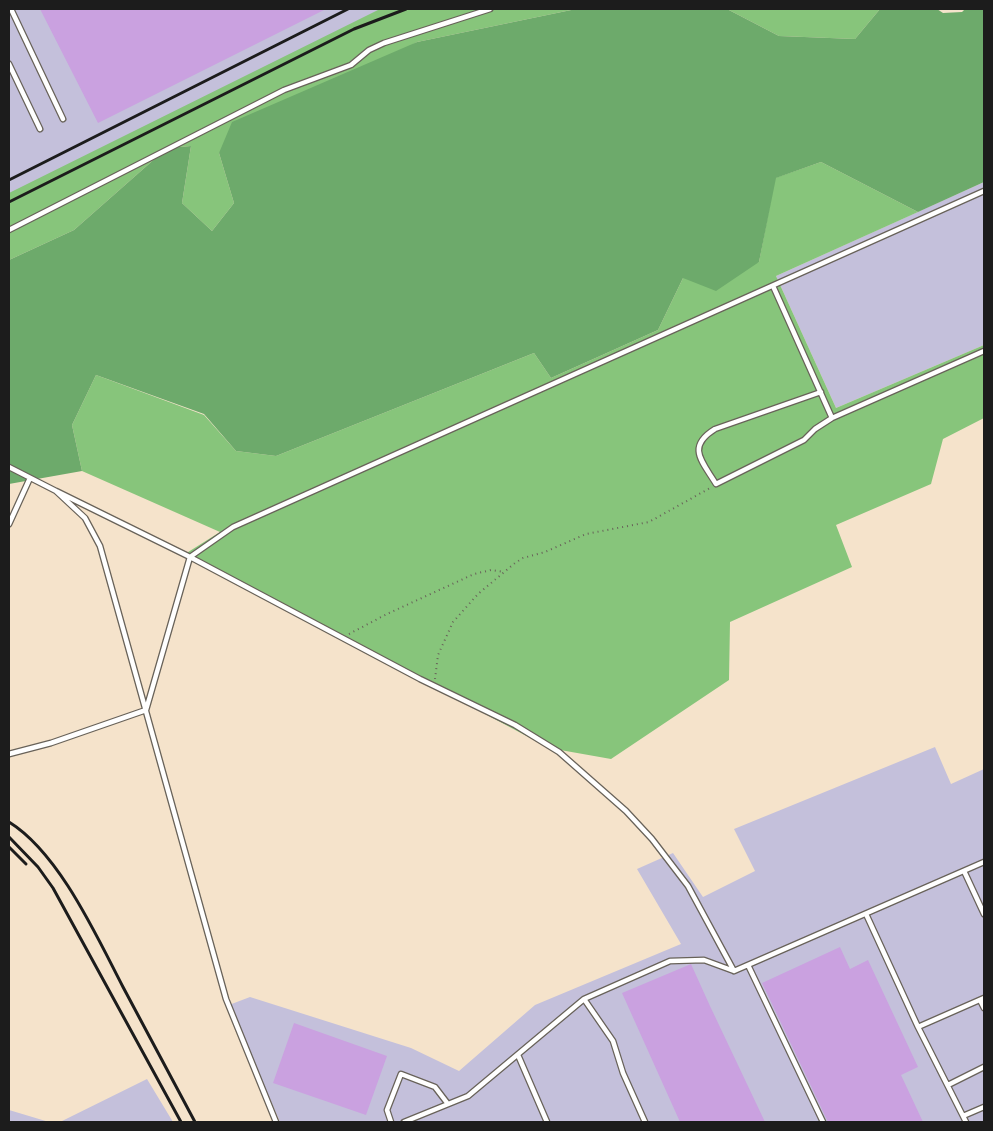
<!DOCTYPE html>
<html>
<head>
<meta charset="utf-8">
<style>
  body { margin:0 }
  #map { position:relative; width:993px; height:1131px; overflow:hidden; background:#f5e3cb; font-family:"Balsamiq Sans",sans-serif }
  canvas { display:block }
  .frame { position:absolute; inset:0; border:10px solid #1c1c1c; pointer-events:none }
</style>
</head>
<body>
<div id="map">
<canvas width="993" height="1131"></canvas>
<div class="frame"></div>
</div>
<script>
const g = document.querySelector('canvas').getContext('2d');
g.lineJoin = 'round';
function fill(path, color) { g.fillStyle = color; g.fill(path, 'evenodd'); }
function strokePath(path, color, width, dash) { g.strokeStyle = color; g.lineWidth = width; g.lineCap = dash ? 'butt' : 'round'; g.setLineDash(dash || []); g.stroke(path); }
fill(new Path2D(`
  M9,9h444l-444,211z
  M984,182v163l-148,63 -60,-132z
  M935,747l16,37 33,-15v353h-704l-51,-117 21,-8 161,51 48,23 76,-66 146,-61 -44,-75 36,-16 30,44 52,-26 -21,-42z
  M147,1079l26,43h-113z
  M9,1110l40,12h-40z`), '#c4c0db');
fill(new Path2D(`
  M380,9h196l-159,33 -198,111 15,50 -22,28 -30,-28 9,-57 -24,2 -93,82 -65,30v-67z
  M727,9h153l-25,30 -76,-3z
  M821,162l97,50 -142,64 60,132 148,-63v73l-41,21 -12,45 -95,41 16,42 -122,55 -1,58 -118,79 -62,-11 -364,-194 35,-22 -138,-61 -10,-46 24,-50 108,40 32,36 40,5 258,-103 17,25 107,-48 25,-52 76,-16 16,-84z`), '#87c57b');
fill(new Path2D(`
  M576,9h151l52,27 76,3 25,-30h57l6,4 19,-1 3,-3h19v173l-66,30 -97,-50 -45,16 -17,84 -43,29 -33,-13 -25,52 -107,48 -17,-25 -258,103 -40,-5 -32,-37 -108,-39 -24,50 10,46 -73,13v-224l65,-30 93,-82 24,-2 -9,57 30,28 22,-28 -15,-50 13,-31 185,-80z`), '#6daa6b');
fill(new Path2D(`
  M40,9h286l-228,114z
  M840,947l10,22 18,-9 50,107 -17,8 22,47h-95l-66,-139z
  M691,964l19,42 55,116h-85l-58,-129z
  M294,1023l93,33 -21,59 -93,-32z`), '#caa1e0');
const lane = new Path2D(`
  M11,9l52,110
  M9,64l31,65
  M9,230l275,-140 67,-25 18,-15 15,-7 106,-34
  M773,286l59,132 152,-67
  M821,392l-106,37c-29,18 -13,32 1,55l88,-44 11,-11 17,-11
  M9,467l47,24 29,27 15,28 126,453 50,123
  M56,491l134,66 230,122 95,46 44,27 67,59 26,28 36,47 46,85
  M9,524l21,-46
  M9,754l42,-11 95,-33 44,-153 43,-30 751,-336
  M964,871l20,43
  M866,914l52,113 45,89
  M748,965l75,157
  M584,999l29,42 10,32 22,49
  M980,1000l4,8
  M918,1027l66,-29
  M518,1055l29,67
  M948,1085l36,-18
  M391,1122l-4,-12 14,-36 34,13 13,17
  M404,1122l64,-26 116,-97 86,-38 34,-1 30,11 250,-109
  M966,1122l-3,-6 21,-9`);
strokePath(lane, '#686259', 7);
strokePath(new Path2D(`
  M349,634l38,-20 87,-40 17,-4 13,2
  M435,679l3,-24 15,-33 25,-28 37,-31 8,-5 22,-6 41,-18 63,-12 61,-34`), '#686259', 2, [1, 4]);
strokePath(lane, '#fff', 4.5);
strokePath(new Path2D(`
  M9,180l339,-171
  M9,202l345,-173 52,-20
  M9,822c50,31 87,113 114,165 24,45 48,90 72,135
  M9,837l29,30 15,21 128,234
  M9,847l17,17`), '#1c1c1c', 3);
</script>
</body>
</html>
